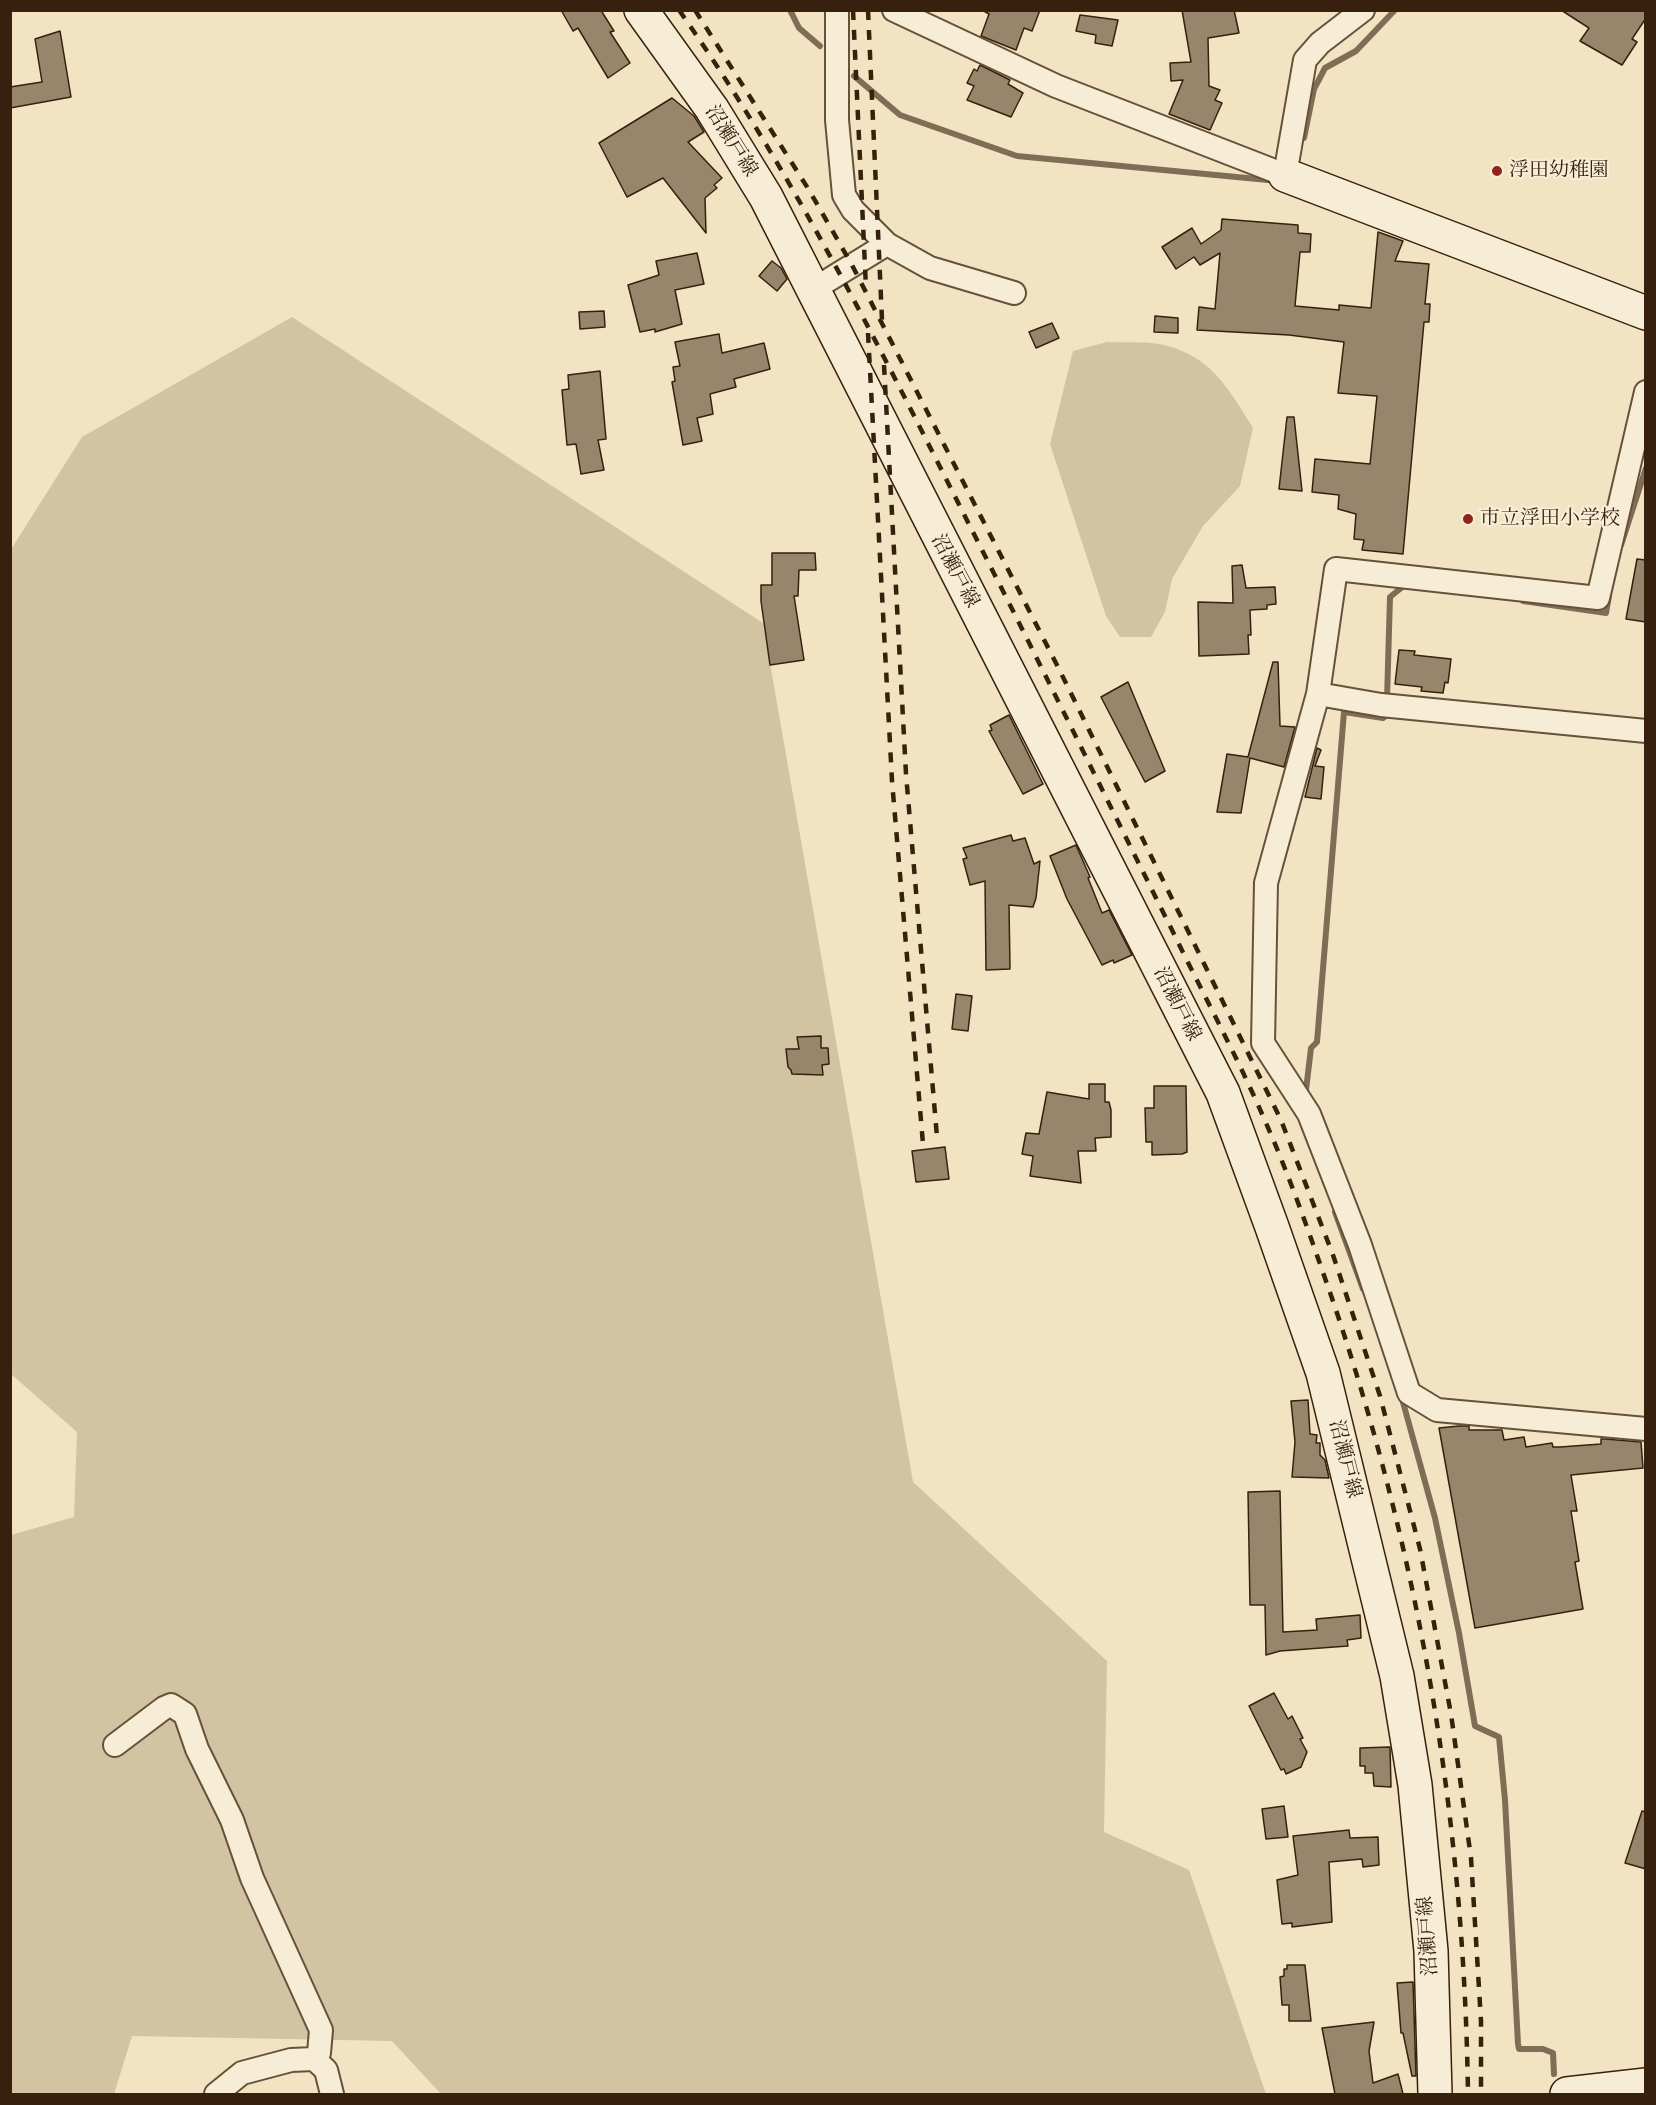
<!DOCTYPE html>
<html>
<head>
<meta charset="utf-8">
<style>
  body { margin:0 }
  #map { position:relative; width:1656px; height:2105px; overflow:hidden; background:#f2e4c2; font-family:"EB Garamond",serif }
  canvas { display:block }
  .frame { position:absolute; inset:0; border:12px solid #37200e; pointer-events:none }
</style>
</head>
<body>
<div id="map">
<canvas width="1656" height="2105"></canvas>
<div class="frame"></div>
</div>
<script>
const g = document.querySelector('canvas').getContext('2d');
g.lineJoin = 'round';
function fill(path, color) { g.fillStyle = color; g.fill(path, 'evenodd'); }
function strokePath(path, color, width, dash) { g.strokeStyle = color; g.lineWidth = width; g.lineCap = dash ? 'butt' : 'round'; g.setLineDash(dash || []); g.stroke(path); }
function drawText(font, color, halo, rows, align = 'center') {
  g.font = font + ' "EB Garamond","Noto Serif JP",serif'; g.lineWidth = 4.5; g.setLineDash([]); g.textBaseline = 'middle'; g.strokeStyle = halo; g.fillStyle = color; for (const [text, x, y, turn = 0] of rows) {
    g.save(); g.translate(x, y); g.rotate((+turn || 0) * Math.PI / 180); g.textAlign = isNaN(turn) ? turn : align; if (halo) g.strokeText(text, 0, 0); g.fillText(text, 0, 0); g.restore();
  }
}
fill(new Path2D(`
  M292,317l471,306 150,859 194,179 -3,171 85,38 77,224h-825l-49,-53 -260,-5 -18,58h-103v-559l63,-18 3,-85 -66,-58 -1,-823 72,-114z
  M1107,342c18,1 40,-1 57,3 47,11 65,44 89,83l-13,58 -37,40 -31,53 -7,33 -14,25h-31l-14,-21 -56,-172 23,-93z`), '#d2c3a3');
strokePath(new Path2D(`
  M790,10l9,18 21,18
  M854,76l46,39 117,41 251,24
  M1304,138l10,-49 11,-21 31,-17 39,-41
  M1621,545l25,-77
  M1523,601l83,12 3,-17
  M1387,699l3,-102 16,-13
  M1306,1090l5,-42 6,-6 27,-330 39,6 4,-3
  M1335,1212l28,77
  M1401,1395l34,123 24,115 16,93 24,11 6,63 13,244 1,5h24l10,4 1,21`), '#816d55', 6);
const building = new Path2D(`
  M561,10h44l-3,2 12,19 -4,1 20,31 -22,15 -30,-50 -5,3z
  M982,10h58l-8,21 -8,-3 -8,22 -35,-14 8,-22z
  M1182,10h52l5,23 -31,5 1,48 11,4 -5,10 7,3 -12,27 -41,-16 14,-34 -12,1 -1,-18 21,-1z
  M1561,10h85v8l-14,21 5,3 -15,23 -42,-24 9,-13z
  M1080,15l38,5 -6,26 -17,-3 1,-8 -20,-4z
  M60,31l11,66 -61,11v-21l32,-5 -7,-43z
  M980,65l30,15 -2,4 15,9 -12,24 -44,-17 7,-14 -7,-3 7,-14 3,2z
  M672,98l22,18 10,16 -16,10 34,36 -8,7 3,3 -12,10 1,35 -43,-55 -36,19 -28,-54z
  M1222,219l76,6v8l13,1 -1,18h-10l-5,54 44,4v-5l32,3 7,-76 25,9 -8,20 34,3 -4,40h5l-1,18h-5l-21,232 -41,-4 2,-10 -10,-1 2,-25 -18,-5 1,-14 -27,-3 3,-33 55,5 7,-68 -39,-3 6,-51 -55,-7 -92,-5 2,-23 16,2 5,-56 -20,12 -6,-8 -18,12 -14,-22 30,-19 9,16 20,-14z
  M697,253l7,31 -29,6 7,34 -27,8v-3l-15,3 -12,-47 31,-10 -3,-14z
  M772,261l9,7 6,11 -10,12 -18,-15z
  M604,311l1,16 -25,2 -1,-17z
  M1155,316l23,2v15l-24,-1z
  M1052,323l7,15 -23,10 -7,-16z
  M719,334l3,19 42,-10 6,26 -36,10 2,8 -26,7 3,20 -16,4 5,23 -19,4 -11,-63 3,-1 -2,-14 7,-1 -5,-24z
  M600,371l6,68 -8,1 6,30 -23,4 -5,-30 -9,1 -5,-55 7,-1 -1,-14z
  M1287,417h7l8,74 -23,-2z
  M772,553h43l1,17h-17l-1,26h-4l10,64 -34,5 -9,-64v-16h11z
  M1637,559l9,1v62l-20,-3z
  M1242,565l4,23 29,-1 1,17 -9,1v4l-17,1 1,25h-3l1,19 -50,2 -1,-54 35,1 -1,-37z
  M1399,650l16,1 -1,4 37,4 -3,24 -3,-1 -2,11 -22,-2 1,-4 -27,-3z
  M1273,662h5l2,64 15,1 -11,40 -34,-9 -9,55 -24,-1 10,-58 21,3z
  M1128,682l37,89 -20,11 -44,-85z
  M1009,715l34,69 -20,10 -34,-63 3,-1 -2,-5z
  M1317,748l4,2 -6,16 9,1 -3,32 -16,-2z
  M1011,835l2,6 12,-3 9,26 6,-3 -4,37 -3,9 -24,-2 1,64 -24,1 -1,-89 -15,4 -7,-26 4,-1 -4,-10z
  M1076,845l14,32 -2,1 14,35 7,-3 23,45 -18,8 -1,-3 -11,5 -35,-66 -17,-43z
  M956,994l16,2 -4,35 -16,-2z
  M821,1036v12h7l1,16 -7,1 1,10 -31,-1 -1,-4 -3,-3 -2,-18h13l-2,-12z
  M1089,1084h16v18h4l2,8v27l-16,1 1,13h-18l3,32 -51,-7 3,-20 -11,-2 4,-21 13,1 8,-42 42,7z
  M1154,1086h32l1,66 -5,2 -30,1v-13h-6l-1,-34h9z
  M945,1147l4,32 -33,3 -4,-31z
  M1308,1400l2,34 7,1 -1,8h4v12l5,5 4,18 -37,-1 3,-35 -4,-41z
  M1459,1426h10v4h33l2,10 20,-3 2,10 26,-4 1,4h7l41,-3v-5h4l36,3 2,26 -72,7 6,36h-6l8,50 -4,1 8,47 -108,19 -36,-200z
  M1280,1491l3,141 34,-2 -1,-11 44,-4 1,23 -14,2 1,6 -68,5 -14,4 -1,-50h-15l-2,-113z
  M1274,1693l14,26 4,-3 11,22 -3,1 7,13 -6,15 -15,7 -2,-5 -3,1 -32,-64z
  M1390,1747l1,40 -17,-1 -1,-13h-8v-7h-5v-18z
  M1284,1806l4,31 -22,2 -4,-30z
  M1642,1811l4,1v57l-21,-6z
  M1349,1830l1,8 28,-1 1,28 -16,2 -1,-8 -33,3 3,60 -40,5v-4l-10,1 -5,-44 21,-5 -5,-39z
  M1287,1965h18l6,56h-22v-16h-7l-2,-28 4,-1v-7h3z
  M1413,1982l3,94h-4l-9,-43h-2l-4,-50z
  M1374,2022l-5,29 4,32 25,-9 5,20h-68l-13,-66z`);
fill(building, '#98866c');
strokePath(building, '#37200e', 1.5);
const street = new Path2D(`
  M837,10v110l7,75 9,15 34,34 43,24 84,25
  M894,10l162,76 229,89 20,-115 15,-17 43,-33
  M814,289l73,-45
  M1646,392l-48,206 -262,-29 -18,125 -52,189 -3,160 46,71 51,131 49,148 28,17 209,19
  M1318,694l63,11 265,26
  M115,1745l49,-37 7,-3 14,9 12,35 35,71 20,58 69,152 -2,23 -5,6
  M216,2094l26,-21 49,-13 23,-1 12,11 6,24`);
const secondary = new Path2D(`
  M641,10l71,99 54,88 457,896 49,134 51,146 74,303 18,109 16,166 4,143
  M1285,175l361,138
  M1567,2094l79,-9`);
strokePath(street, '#66513b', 26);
strokePath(secondary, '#37200e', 36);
strokePath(street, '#f7edd7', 22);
strokePath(secondary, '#f7edd7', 33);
strokePath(new Path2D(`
  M679,10c129,184 224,386 326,585 56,111 111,223 167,335 31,64 66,128 94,193 26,59 47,121 68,181 87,259 130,517 134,790
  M695,10l114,180 43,75 206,402 223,453 52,135 47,141 40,153 31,165 20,144 10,163v73
  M853,10l13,278
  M868,10l14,310
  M868,333l24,448 31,363
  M884,365l22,409 31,363`), '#37200e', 4.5, [10, 10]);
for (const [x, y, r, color] of [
  [1497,171,6,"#8f2418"],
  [1468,519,6,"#8f2418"]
]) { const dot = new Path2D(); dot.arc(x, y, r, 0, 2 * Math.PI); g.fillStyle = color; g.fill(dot); strokePath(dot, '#f7edd7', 2); }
drawText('20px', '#37200e', '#f7edd7', [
  ["沼瀬戸線",731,141,58],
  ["沼瀬戸線",955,571,62],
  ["沼瀬戸線",1177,1004,63],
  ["沼瀬戸線",1345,1459,76],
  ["沼瀬戸線",1428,1936,-94]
]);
drawText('20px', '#37200e', '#f7edd7', [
  ["浮田幼稚園",1509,171],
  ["市立浮田小学校",1480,519]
], 'left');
</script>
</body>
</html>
